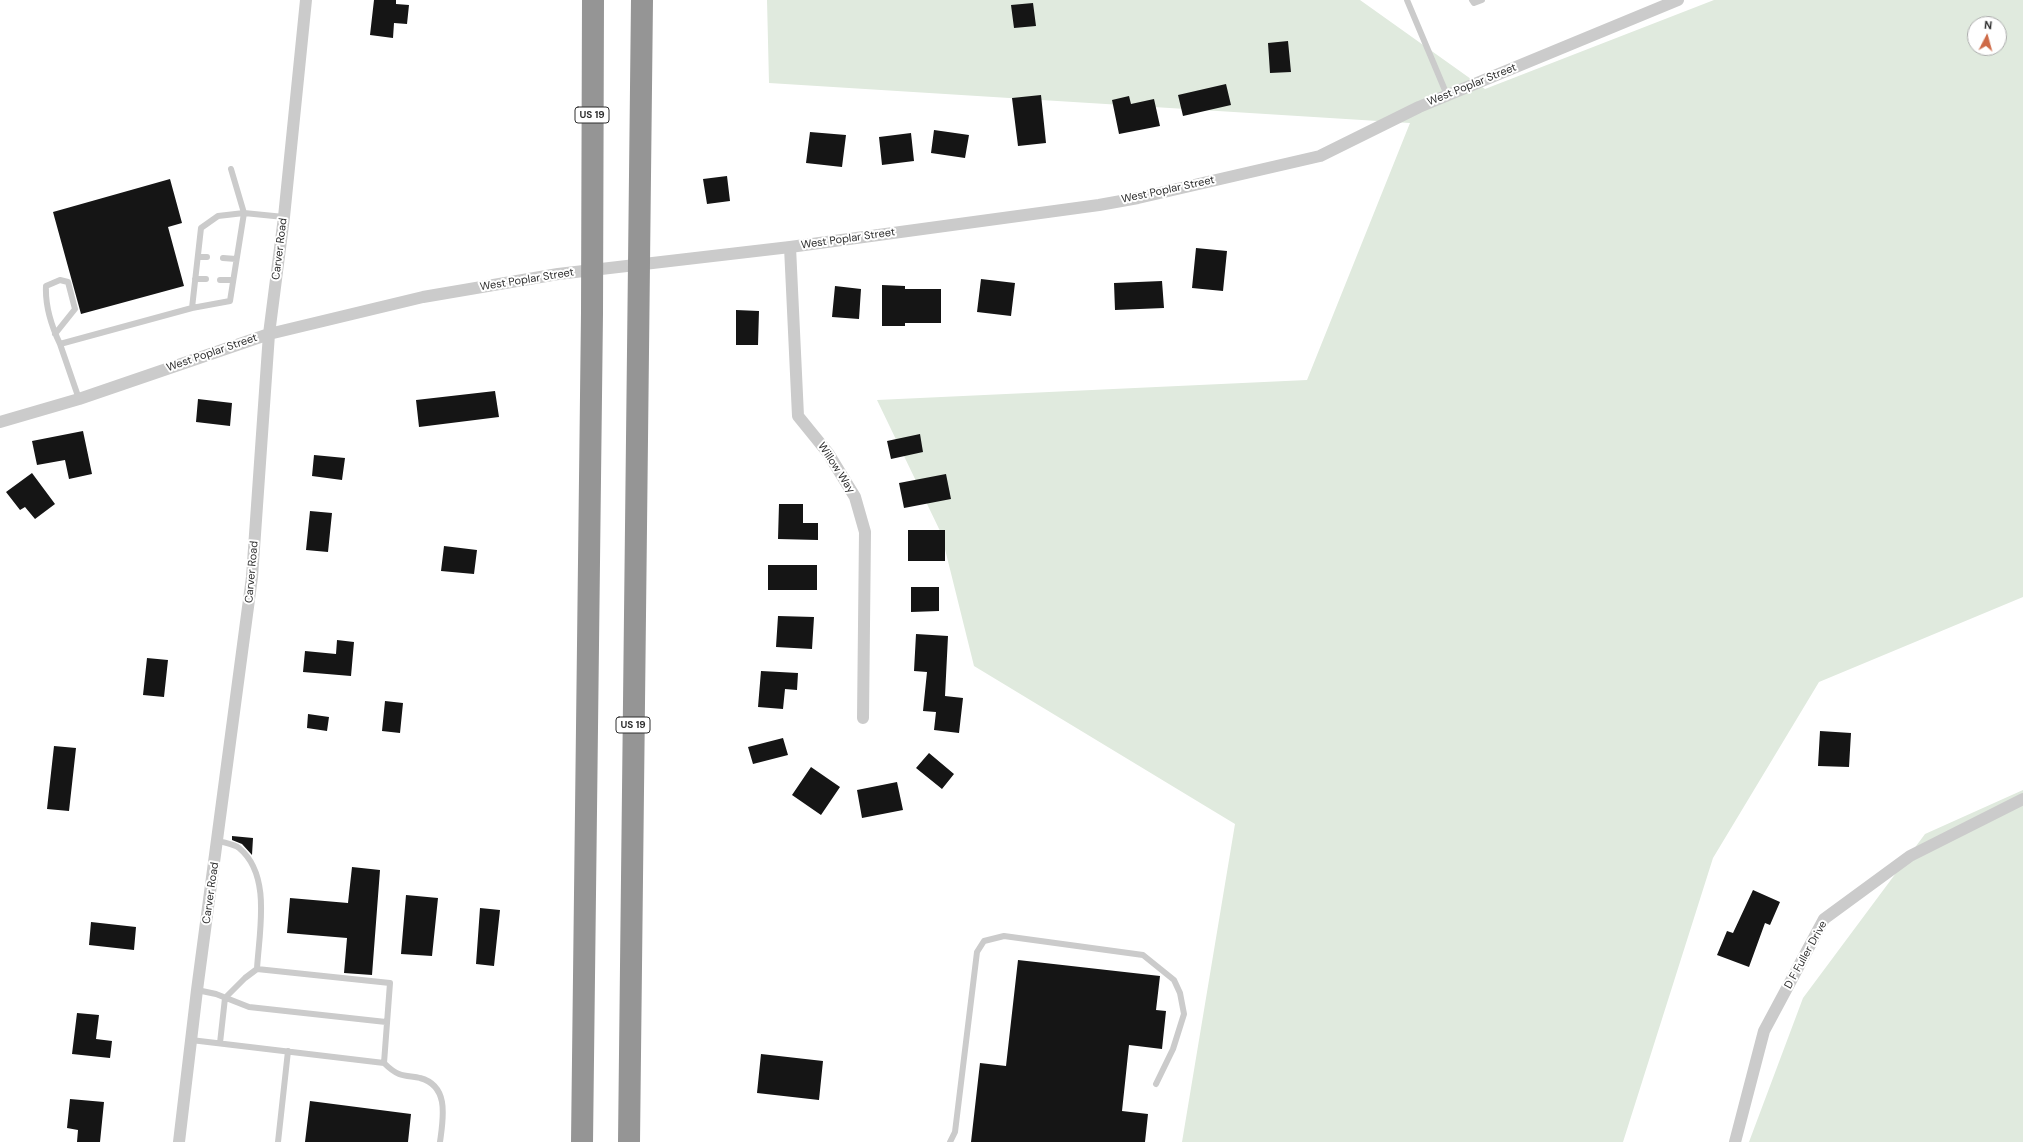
<!DOCTYPE html>
<html>
<head>
<meta charset="utf-8">
<style>
  body { margin:0 }
  #map { position:relative; width:2023px; height:1142px; overflow:hidden; background:#fff; font-family:"DM Sans",sans-serif }
  canvas { display:block }
  .north { position:absolute; left:1967px; top:16px; width:40px; height:40px; box-sizing:border-box; background:#fff; border:1px solid #ababab; border-radius:50%; rotate:6deg; font-size:11px; font-weight:700; line-height:16px; text-align:center; color:#2e2e2e }
  .north::after { content:''; display:block; margin:auto; width:14px; height:18px; background:#ce6a47; clip-path:polygon(50% 0,100% 100%,50% 72%,0 100%) }
</style>
</head>
<body>
<div id="map">
<canvas width="2023" height="1142"></canvas>
<div class="north">N</div>
</div>
<script>
const g = document.querySelector('canvas').getContext('2d');
g.lineJoin = 'round';
function fill(path, color) { g.fillStyle = color; g.fill(path, 'evenodd'); }
function strokePath(path, color, width, dash) { g.strokeStyle = color; g.lineWidth = width; g.lineCap = dash ? 'butt' : 'round'; g.setLineDash(dash || []); g.stroke(path); }
function drawText(font, color, halo, rows, align = 'center') {
  g.font = font + ' "DM Sans",sans-serif'; g.lineWidth = 4; g.setLineDash([]); g.textBaseline = 'middle'; g.strokeStyle = halo; g.fillStyle = color; for (const [text, x, y, turn = 0] of rows) {
    g.save(); g.translate(x, y); g.rotate((+turn || 0) * Math.PI / 180); g.textAlign = isNaN(turn) ? turn : align; if (halo) g.strokeText(text, 0, 0); g.fillText(text, 0, 0); g.restore();
  }
}
fill(new Path2D(`
  M767,0h593l125,89 229,-89h309v597l-204,85 -106,176 -90,284h-441l53,-318 -261,-158 -33,-133 -64,-133 430,-20 103,-257 -641,-40zM1975,24h24v24h-24z
  M2023,790v352h-274l54,-144 122,-164z`), '#e0eade');
fill(new Path2D(`
  M374,0h22v4l13,1 -2,19 -13,-1 -1,15 -23,-3z
  M1033,3l3,23 -22,2 -3,-23z
  M1288,41l3,31 -21,1 -2,-30z
  M1226,84l5,21 -48,11 -5,-21z
  M1041,95l5,48 -28,3 -6,-48z
  M1129,96l2,8 23,-5 6,27 -41,8 -7,-34z
  M934,130l35,5 -4,23 -34,-5z
  M810,132l36,3 -4,32 -36,-4z
  M911,133l3,28 -32,4 -3,-28z
  M727,176l3,25 -23,3 -4,-25z
  M170,179l12,44 -14,4 16,59 -103,28 -28,-102z
  M1196,248l31,3 -4,40 -31,-3z
  M981,279l34,4 -4,33 -34,-4z
  M1162,281l2,27 -49,2 -1,-27z
  M882,285l23,1v3h36v34h-36v3h-23z
  M835,286l26,3 -2,30 -27,-2z
  M736,310l23,1 -1,34h-22z
  M495,391l4,26 -80,10 -3,-27z
  M198,399l34,4 -2,23 -34,-4z
  M83,431l9,43 -23,5 -4,-19 -28,5 -5,-24z
  M920,434l3,18 -32,7 -4,-18z
  M314,455l31,3 -3,22 -30,-4z
  M32,473l23,31 -20,15 -10,-12 -5,3 -14,-18z
  M946,474l5,25 -47,9 -5,-25z
  M779,504h24v19h15v17l-40,-1z
  M310,511l22,2 -4,39 -22,-2z
  M908,530h37v31h-37z
  M444,546l33,4 -3,24 -33,-3z
  M768,565h49v25h-49z
  M911,587h28v24l-28,1z
  M778,616l36,1 -2,32 -36,-2z
  M916,634l32,2 -3,60 18,2 -4,35 -25,-3 2,-18 -13,-1 4,-39 -13,-1z
  M337,640l17,2 -3,34 -48,-4 2,-21 31,3z
  M147,658l21,2 -4,37 -21,-2z
  M761,671l37,2 -1,17 -12,-1 -2,20 -25,-2z
  M385,701l18,2 -3,30 -18,-2z
  M308,714l21,3 -2,14 -20,-3z
  M1820,731l31,2 -2,34 -31,-1z
  M783,738l5,17 -35,9 -5,-17z
  M54,746l22,2 -7,63 -22,-2z
  M929,753l25,21 -12,15 -26,-21z
  M811,767l29,20 -19,28 -29,-20z
  M897,782l6,28 -41,8 -5,-28z
  M232,836l21,2 -1,17 -10,-11 -10,-4z
  M352,867l28,3 -8,105 -28,-2 3,-35 -60,-5 3,-35 58,5z
  M1753,890l27,12 -10,23 -5,-2 -16,44 -32,-12 10,-24 6,2z
  M406,895l32,3 -6,58 -31,-2z
  M480,908l20,2 -6,56 -18,-2z
  M91,922l45,5 -2,23 -45,-5z
  M1018,960l142,16 -4,34 10,1 -4,38 -33,-4 -7,66 26,3 -3,28h-174l9,-79 26,3z
  M77,1013l22,2 -3,24 16,2 -2,17 -38,-4z
  M761,1054l62,7 -4,39 -62,-7z
  M70,1099l34,3 -4,40h-23l1,-12 -11,-2z
  M310,1101l101,13 -3,28h-103z`), '#151515');
strokePath(new Path2D(`
  M1407,0l40,95
  M1472,0l2,3 8,-3
  M198,257h9
  M223,258l13,1
  M195,279h11
  M220,280h13
  M192,308l9,-80 17,-12 26,-3 40,4
  M55,334l20,-25 -7,-27 -8,-2 -14,6c-1,21 5,39 14,58
  M79,399l-19,-55 132,-36 38,-7 14,-88 -13,-44
  M219,841c6,2 15,3 20,7 33,27 20,84 18,121
  M197,990l19,4 33,13 137,15
  M191,1040l193,23c4,4 10,9 15,11 7,3 15,2 21,4 30,8 23,41 20,64
  M220,1043l5,-45 20,-20 12,-9 133,14 -6,80
  M278,1142l10,-91
  M950,1142l5,-10 22,-180 7,-11 20,-5 139,19 31,25 6,13 4,21 -11,35 -17,35`), '#cbcbcb', 6);
strokePath(new Path2D(`
  M790,247l8,169 30,37 27,44 10,35 -2,186
  M0,422l79,-23 190,-65 154,-37 135,-23 232,-27 309,-42 39,-7 182,-42 99,-49 259,-107
  M179,1142l18,-152 55,-413 17,-243 15,-117 22,-217
  M1735,1142l29,-111 60,-112 86,-63 113,-57`), '#cbcbcb', 12);
strokePath(new Path2D(`
  M582,1142l10,-829 1,-313
  M629,1142l13,-1142`), '#959595', 22);
for (const [x, y, w] of [
  [592,115,34],
  [633,725,34]
]) { const box = new Path2D(); box.roundRect(x - w / 2, y - 8, w, 16, 3); g.fillStyle = '#fff'; g.fill(box); strokePath(box, '#2e2e2e', 1); }
drawText('bold 10px', '#2e2e2e', null, [
  ["US 19",592,115],
  ["US 19",633,725]
]);
drawText('11px', '#2e2e2e', '#fff', [
  ["West Poplar Street",1472,85,-22],
  ["West Poplar Street",1168,190,-12],
  ["West Poplar Street",848,239,-8],
  ["Carver Road",280,249,-83],
  ["West Poplar Street",527,280,-9],
  ["West Poplar Street",212,353,-19],
  ["Willow Way",836,468,57],
  ["Carver Road",252,572,-85],
  ["Carver Road",211,893,-82],
  ["D F Fuller Drive",1806,955,-61]
]);
</script>
</body>
</html>
